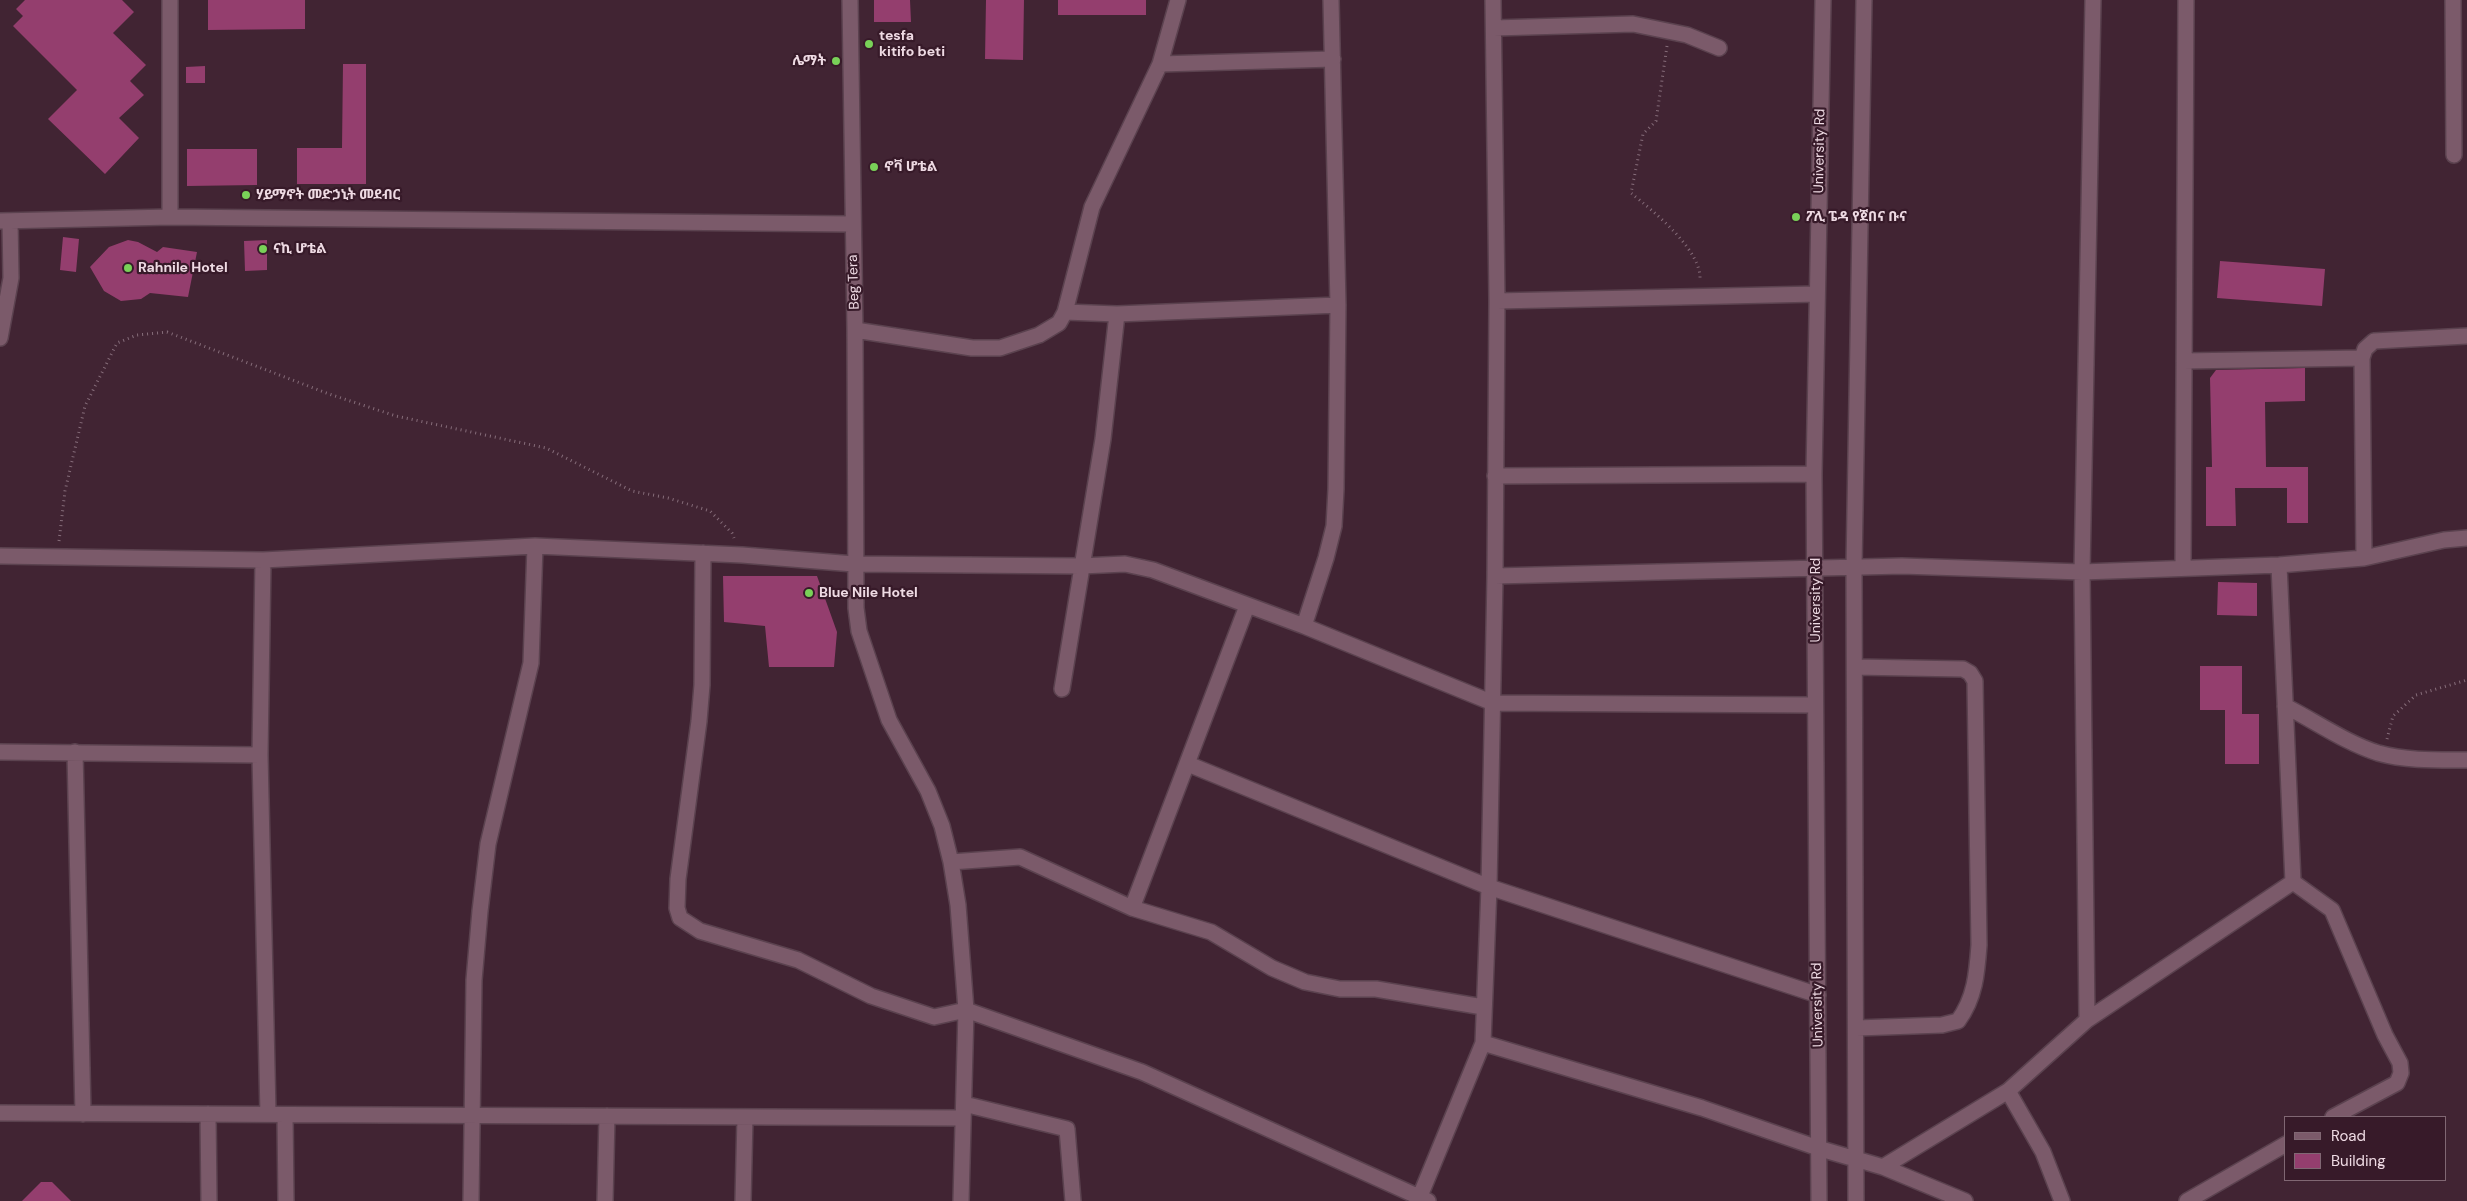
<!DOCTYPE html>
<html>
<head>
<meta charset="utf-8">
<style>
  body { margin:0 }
  #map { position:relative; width:2467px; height:1201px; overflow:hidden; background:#412433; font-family:"DM Sans",sans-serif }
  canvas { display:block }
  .legend { position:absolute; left:2284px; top:1116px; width:162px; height:65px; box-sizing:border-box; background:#371a29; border:1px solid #806773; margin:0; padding:6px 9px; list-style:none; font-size:15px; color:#eedae3 }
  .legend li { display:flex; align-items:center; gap:10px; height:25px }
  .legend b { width:25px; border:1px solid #806773 }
</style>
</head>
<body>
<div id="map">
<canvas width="2467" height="1201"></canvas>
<ul class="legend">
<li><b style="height:6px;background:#7b5a6a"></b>Road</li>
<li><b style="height:14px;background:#943e6e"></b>Building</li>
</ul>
</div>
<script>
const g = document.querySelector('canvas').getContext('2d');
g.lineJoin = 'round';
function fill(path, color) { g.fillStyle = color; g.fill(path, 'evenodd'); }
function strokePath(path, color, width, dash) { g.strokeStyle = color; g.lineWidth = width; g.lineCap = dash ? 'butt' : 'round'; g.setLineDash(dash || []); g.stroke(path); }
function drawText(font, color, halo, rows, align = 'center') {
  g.font = font + ' "DM Sans","Noto Sans Ethiopic",sans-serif'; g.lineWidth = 4.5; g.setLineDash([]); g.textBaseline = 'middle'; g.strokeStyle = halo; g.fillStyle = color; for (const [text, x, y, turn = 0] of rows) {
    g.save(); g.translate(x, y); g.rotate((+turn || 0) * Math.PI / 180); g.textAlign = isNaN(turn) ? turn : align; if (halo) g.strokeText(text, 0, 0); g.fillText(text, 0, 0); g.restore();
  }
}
fill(new Path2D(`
  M25,0h97l12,12 -21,21 33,32 -16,16 14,14 -25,23 20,20 -34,36 -57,-55 29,-29 -64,-64 10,-10 -7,-7z
  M208,0h97v29l-97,1z
  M874,0h36l1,22h-37z
  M986,0h38l-1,60 -38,-1z
  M1058,0h88v15h-88z
  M343,64h23v120h-69v-36h45z
  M205,66v17h-19v-16z
  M187,149h70v36l-70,1z
  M63,237l16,2 -3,33 -16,-2z
  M128,240l10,2 19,10 6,-5 34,5 -9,45 -38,-4 -9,6 -20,2 -17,-10 -14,-24 19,-20z
  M267,240v30l-22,1 -1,-30z
  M2220,261l105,8 -3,37 -105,-8z
  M2305,368v33l-40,1 1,65h42v56h-21v-35h-52l1,38h-30v-59h6l-2,-89 6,-8z
  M723,576h94l20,56 -3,35h-65l-4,-41 -41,-4z
  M2218,582l39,1v33l-40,-1z
  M2200,666h42v48h17v50h-34v-54h-25z
  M41,1182h11l19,19h-49z`), '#943e6e');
const minor = new Path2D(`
  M170,0v217
  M850,0l5,330 1,278 3,23 30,89 39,71 14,35 9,36 7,43 8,105 -5,191
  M2453,0l1,155
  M1494,28l139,-4 54,11 32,13
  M1160,64l173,-5
  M0,221l170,-4 682,7
  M1497,301l320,-7
  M1065,312l52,2 221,-9
  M855,330l117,18h28l39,-13 20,-12 6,-11 27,-105 68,-143 18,-64
  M0,338l11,-60 -1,-57
  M2362,358l2,200
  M2184,361l178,-3 3,-9 9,-8 93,-5
  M1495,476l319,-2
  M703,553l-1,132 -3,36 -21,158 -1,29 3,10 20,13 98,29 73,36 63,21 32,-7 176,62 286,129
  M0,556l263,4 272,-14 207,9 112,9 227,2 44,-2 28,6 151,56 189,77 322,2
  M263,560l-3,195 8,359
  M2183,568l3,-568
  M1495,576l407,-10 180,6 197,-7 85,-7 80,-18 23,-2
  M1304,626l22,-68 8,-32 2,-37 2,-184 -7,-305
  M1855,667l108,2 7,4 5,8 4,264c-2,28 -4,53 -21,76l-16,4 -85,3
  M1062,689l41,-250 14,-125
  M2285,706c30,15 61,37 93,47 29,8 59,7 89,7
  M0,752l260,3
  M75,752l8,362
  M1188,764l301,123 329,108
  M951,862l69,-5 112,51 79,24 61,36 33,14 35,7h36l107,18
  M2293,882l39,28 53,125 15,28 1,10 -4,10 -64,34
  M1132,908l115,-302
  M2087,1020l-5,-448 11,-572
  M1483,1043l219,65 119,41 62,18 125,-76 79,-71 206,-138 -14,-317
  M2008,1091l35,61 19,49
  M964,1104l103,25 6,72
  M0,1113l963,5
  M208,1114l1,87
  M285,1115l1,86
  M1883,1167l82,34
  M471,1201l3,-221 6,-69 8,-67 43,-181 4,-117
  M605,1201l2,-85
  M743,1201l2,-84
  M1418,1201l65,-158 6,-156 6,-311 2,-275 -4,-301
  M1819,1201l-5,-727 9,-474
  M1856,1201l-2,-634 10,-567
  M2187,1201l99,-57`);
strokePath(minor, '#5b424f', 18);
strokePath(new Path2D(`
  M1667,46l-11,75 -13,13 -12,59c22,18 71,57 69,87
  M59,541l6,-50 20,-85 32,-63 20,-8 30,-3 162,62 67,22 150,32 86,43 36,7 42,13 22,22 2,5
  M2387,739l6,-23 23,-21 51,-15`), '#866d7a', 3, [1, 4]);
strokePath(minor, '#7b5a6a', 15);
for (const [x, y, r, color] of [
  [869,44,5,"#79d158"],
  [836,61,5,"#79d158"],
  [874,167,5,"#79d158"],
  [246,195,5,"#79d158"],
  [1796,217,5,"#79d158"],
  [263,249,5,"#79d158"],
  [128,268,5,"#79d158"],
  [809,593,5,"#79d158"]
]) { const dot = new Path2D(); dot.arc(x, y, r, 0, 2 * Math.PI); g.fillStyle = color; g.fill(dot); strokePath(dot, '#371a29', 2); }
drawText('bold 14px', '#eedae3', '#371a29', [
  ["tesfa",879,36],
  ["kitifo beti",879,52],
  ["ሌማት",826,61,"right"],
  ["ኖቫ ሆቴል",884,167],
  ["ሃይማኖት መድኃኒት መደብር",256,195],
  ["ፖሊ ፔዳ የጀበና ቡና",1806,217],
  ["ናኪ ሆቴል",273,249],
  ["Rahnile Hotel",138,268],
  ["Blue Nile Hotel",819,593]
], 'left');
drawText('14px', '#eedae3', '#371a29', [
  ["University Rd",1820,151,-89],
  ["Beg Tera",854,282,-92],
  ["University Rd",1816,600,-90],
  ["University Rd",1818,1005,-91]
]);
</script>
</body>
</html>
